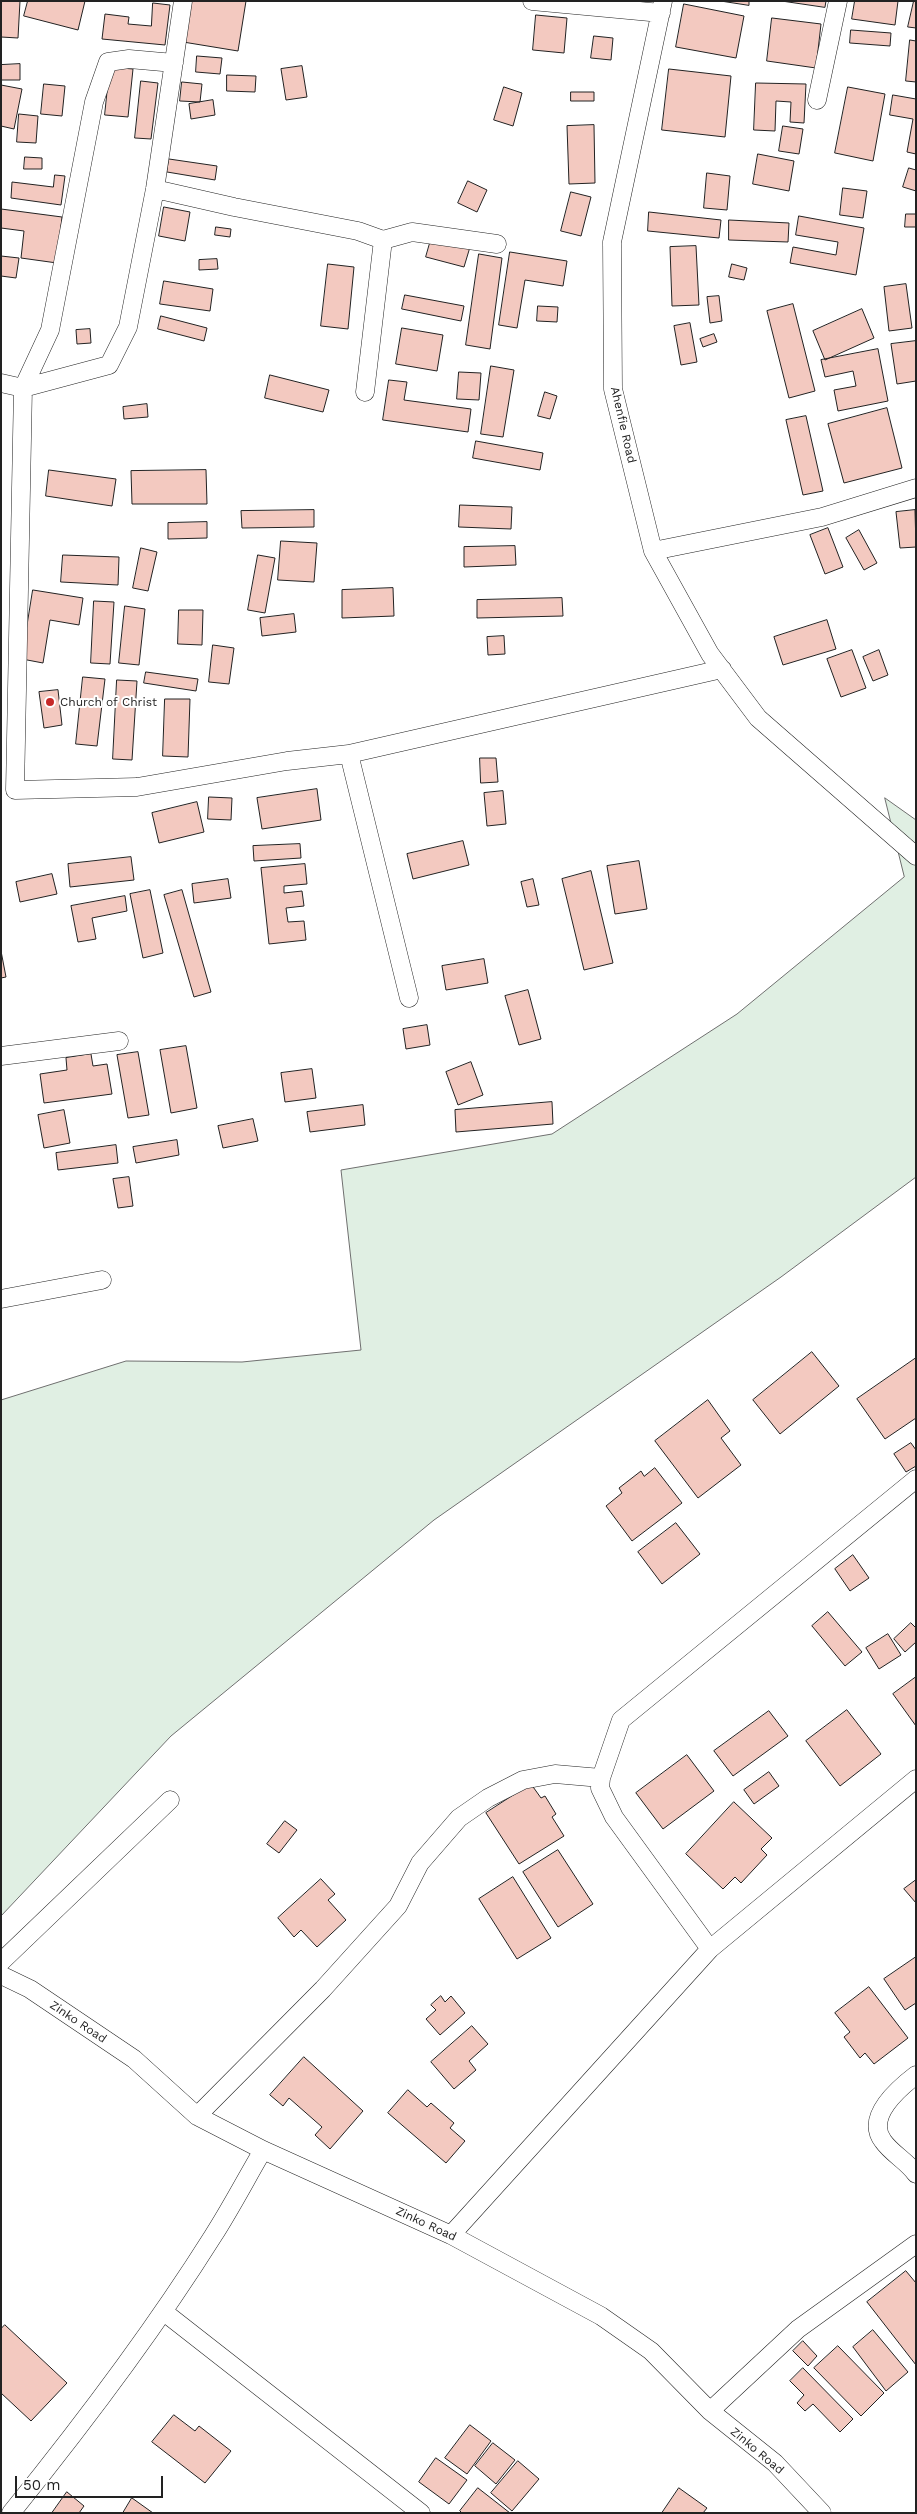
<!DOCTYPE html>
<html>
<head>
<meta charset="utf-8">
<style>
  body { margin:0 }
  #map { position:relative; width:917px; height:2514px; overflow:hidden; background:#fff; font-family:"Work Sans",sans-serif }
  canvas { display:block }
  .frame { position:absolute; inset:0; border:2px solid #222; pointer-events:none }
  .scale { position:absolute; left:15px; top:2476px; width:148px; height:22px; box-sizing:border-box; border:2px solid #222; border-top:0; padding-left:6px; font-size:15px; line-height:18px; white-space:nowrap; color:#222; -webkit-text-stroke:4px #fff; paint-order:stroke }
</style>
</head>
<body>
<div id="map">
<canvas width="917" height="2514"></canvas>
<div class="frame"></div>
<div class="scale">50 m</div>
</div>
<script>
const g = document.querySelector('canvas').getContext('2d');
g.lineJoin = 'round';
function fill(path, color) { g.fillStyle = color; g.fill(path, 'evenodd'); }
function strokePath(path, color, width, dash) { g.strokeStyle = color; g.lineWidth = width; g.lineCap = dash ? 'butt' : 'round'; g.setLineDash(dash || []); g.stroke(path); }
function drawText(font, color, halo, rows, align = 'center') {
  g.font = font + ' "Work Sans",sans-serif'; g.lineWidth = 4; g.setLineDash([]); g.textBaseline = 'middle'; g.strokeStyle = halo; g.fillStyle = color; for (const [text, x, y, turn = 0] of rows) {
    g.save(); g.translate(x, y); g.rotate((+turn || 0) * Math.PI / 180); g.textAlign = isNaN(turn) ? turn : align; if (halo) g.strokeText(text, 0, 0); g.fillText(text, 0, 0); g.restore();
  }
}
const green = new Path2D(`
  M885,798l31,22v357l-135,100 -347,243 -263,216 -170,180v-516l125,-39 116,1 119,-12 -20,-180 211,-36 185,-120 167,-137z`);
fill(green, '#e0efe3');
strokePath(green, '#6f6f6f', 1);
const building = new Path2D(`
  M1,1h19l-2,37 -17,-1z
  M28,1h57l-7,29 -54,-14z
  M190,1h56l-8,50 -55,-9z
  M721,1h28v4z
  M782,1h44l-1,6z
  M855,1h43l-3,24 -43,-6z
  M914,1h2v27l-8,-1z
  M153,3l17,2 -5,40 -63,-6 3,-25 24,3 -1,7 23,2z
  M684,4l60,12 -8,42 -60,-11z
  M536,15l31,3 -3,35 -31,-3z
  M772,18l49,6 -5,44 -49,-7z
  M851,30l40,3 -1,13 -40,-3z
  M594,36l19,2 -2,22 -20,-2z
  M910,40l6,1v41l-10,-1z
  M197,56l25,2 -2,16 -24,-2z
  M20,64v16h-19v-15z
  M302,66l5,31 -21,3 -5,-31z
  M110,67l23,2 -5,48 -23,-2z
  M669,69l62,7 -6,61 -63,-7z
  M227,75l29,1 -1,16 -28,-1z
  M141,81l17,2 -7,56 -16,-1z
  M182,82l20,2 -2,18 -20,-1z
  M756,83l50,1 -2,39 -14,-1 1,-20 -15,-1 -1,30 -21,-1z
  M44,84l21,2 -3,30 -21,-2z
  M1,85l21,4 -8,40 -13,-3z
  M504,87l18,6 -9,33 -19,-6z
  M848,87l37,7 -12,67 -38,-8z
  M571,92h23v9h-23z
  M893,95l23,4v55l-9,-2 6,-33 -23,-4z
  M213,100l2,15 -24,4 -2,-15z
  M19,114l19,2 -2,27 -19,-1z
  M594,125l1,58 -26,1 -2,-58z
  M783,126l20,3 -4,25 -20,-3z
  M758,154l36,7 -5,30 -36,-7z
  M25,157l17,1v11h-18z
  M169,159l48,7 -2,14 -48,-8z
  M909,168l7,2v21l-13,-4z
  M707,173l23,3 -3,34 -23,-2z
  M55,175l10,1 -4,29 -50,-7 1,-16 41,5z
  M468,181l19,9 -10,22 -19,-9z
  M843,188l24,3 -4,27 -23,-3z
  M571,192l20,5 -10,39 -20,-5z
  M164,207l26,5 -5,29 -26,-5z
  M1,209l61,8 -5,46 -36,-5 3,-27 -23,-3z
  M649,212l72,8 -2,18 -71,-7z
  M906,214h10v13h-11z
  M799,216l65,12 -8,47 -66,-12 3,-16 43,8 2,-13 -42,-7z
  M729,220l60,3 -1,19 -59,-2z
  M216,227l15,2 -1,8 -15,-2z
  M432,236l38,11 -6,20 -38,-10z
  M696,246l3,59 -27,1 -2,-59z
  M510,252l57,9 -4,25 -38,-6 -8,48 -18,-3z
  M479,254l23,4 -12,91 -24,-4z
  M1,256l18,2 -3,20 -15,-2z
  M217,259l1,10 -19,1v-10z
  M328,264l26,3 -6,62 -27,-3z
  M732,264l15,4 -3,12 -15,-3z
  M164,281l49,8 -3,22 -50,-7z
  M906,284l6,44 -23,3 -5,-44z
  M405,295l59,11 -3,15 -59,-12z
  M719,296l3,25 -12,2 -3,-26z
  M793,304l22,87 -26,7 -22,-87z
  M538,306l20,1 -1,15 -20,-1z
  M862,309l12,29 -49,22 -12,-29z
  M161,316l46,12 -3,13 -46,-12z
  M690,323l7,39 -16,3 -7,-39z
  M402,328l41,7 -6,36 -41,-7z
  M90,329l1,14 -14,1 -1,-14z
  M714,334l3,8 -14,5 -3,-8z
  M916,341v40l-19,3 -6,-40z
  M878,349l10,52 -50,10 -4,-21 22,-4 -3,-15 -28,6 -4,-17z
  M491,366l23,4 -11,67 -22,-3z
  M459,372l22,1 -2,27 -22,-1z
  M270,375l59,15 -6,22 -58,-14z
  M389,380l18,2 -3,18 67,9 -3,23 -85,-12z
  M545,392l12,4 -7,23 -12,-3z
  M147,404l1,13 -24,2 -1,-12z
  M887,408l15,60 -58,15 -16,-59z
  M806,416l17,75 -20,4 -17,-75z
  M476,441l67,12 -3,17 -67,-12z
  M49,470l67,9 -4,27 -66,-10z
  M206,470l1,34h-75l-1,-33z
  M460,505l52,2 -1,22 -52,-2z
  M314,510v17l-72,1 -1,-17z
  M915,510l1,37 -16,1 -4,-36z
  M207,522v16l-39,1v-16z
  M828,528l15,39 -18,7 -15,-39z
  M859,530l18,33 -13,7 -18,-32z
  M281,541l36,2 -3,39 -36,-2z
  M515,546l1,19 -52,2v-20z
  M141,548l16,4 -9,39 -15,-3z
  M63,555l56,2 -1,28 -57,-3z
  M258,555l17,3 -10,55 -17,-3z
  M393,588l1,28 -52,2v-28z
  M33,590l50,8 -4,27 -29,-5 -7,43 -21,-4z
  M562,598l1,18 -86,2v-18z
  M94,601l20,1 -4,62 -19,-1z
  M125,606l20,3 -6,56 -20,-2z
  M179,610h24l-1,35 -24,-1z
  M294,614l2,18 -34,4 -2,-18z
  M827,620l9,29 -53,16 -9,-28z
  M504,636l1,18 -17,1 -1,-18z
  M213,645l21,3 -5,36 -20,-2z
  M852,650l14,38 -25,9 -14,-38z
  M879,650l9,25 -15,6 -10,-24z
  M146,672l52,7 -2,12 -52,-8z
  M83,677l22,2 -8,67 -21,-2z
  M117,680l20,1 -5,79 -19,-1z
  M58,690l4,35 -18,3 -5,-36z
  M165,699h25l-2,58 -25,-1z
  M480,758h16l2,24 -17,1z
  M317,789l4,31 -59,9 -5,-31z
  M503,791l3,33 -19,2 -3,-33z
  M209,797l23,1 -1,22 -23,-1z
  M197,802l7,30 -45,11 -7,-30z
  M463,841l6,24 -56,14 -6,-25z
  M300,844l1,14 -47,3 -1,-15z
  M131,857l3,23 -64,7 -2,-23z
  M639,861l8,48 -32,5 -8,-48z
  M305,864l2,20 -23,2v7l18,-2 2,15 -18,2 2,14 16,-1 2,19 -37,4 -8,-76z
  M591,871l22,92 -29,7 -22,-91z
  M52,874l5,20 -37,8 -4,-20z
  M228,879l3,19 -37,5 -2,-19z
  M533,879l6,26 -12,2 -6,-25z
  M150,890l13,63 -20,5 -13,-64z
  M182,890l29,102 -17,5 -30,-102z
  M125,896l2,15 -35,7 4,21 -18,3 -7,-36z
  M1,951l5,26 -5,1z
  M484,959l4,24 -42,7 -4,-24z
  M528,990l13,49 -22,6 -14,-49z
  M427,1025l3,20 -24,4 -3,-20z
  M186,1046l11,62 -26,5 -11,-63z
  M138,1052l11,63 -21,3 -11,-63z
  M91,1054l2,12 14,-2 5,30 -68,9 -4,-29 27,-4 -1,-12z
  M471,1062l12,33 -25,10 -12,-33z
  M312,1069l4,29 -31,4 -4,-29z
  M552,1102l1,22 -97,8 -1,-22z
  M363,1105l2,20 -55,7 -3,-20z
  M64,1110l6,33 -26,5 -6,-33z
  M253,1119l5,22 -35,7 -5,-22z
  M177,1140l2,15 -43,8 -3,-16z
  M116,1145l2,18 -60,7 -2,-17z
  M129,1177l4,29 -15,2 -5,-29z
  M812,1352l27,34 -59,48 -27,-34z
  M916,1358v60l-31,21 -28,-40z
  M708,1400l22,31 -9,7 20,27 -43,33 -43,-57z
  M911,1443l5,7v16l-10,6 -12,-18z
  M655,1468l27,35 -50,38 -26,-35 16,-13 -3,-5 22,-17 3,5z
  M676,1523l24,31 -38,30 -24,-32z
  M853,1555l16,23 -19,13 -15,-22z
  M828,1612l34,40 -17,14 -33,-40z
  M911,1623l5,5v14l-11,10 -11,-13z
  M888,1634l13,21 -22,14 -13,-21z
  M916,1677v49l-23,-32z
  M847,1710l34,44 -41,32 -34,-45z
  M769,1711l19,25 -55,40 -19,-25z
  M687,1755l27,36 -51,38 -27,-36z
  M769,1772l10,14 -25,18 -10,-14z
  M531,1784l10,14 4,-2 11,18 -4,3 12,19 -45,28 -33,-51z
  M734,1802l38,36 -11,11 6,6 -26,28 -6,-6 -12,12 -37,-35z
  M285,1821l12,9 -18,23 -12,-9z
  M558,1850l35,54 -35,23 -35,-55z
  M513,1877l38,61 -34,21 -38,-60z
  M321,1879l14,15 -7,6 18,20 -29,27 -16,-17 -7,7 -16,-19z
  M916,1880v23l-12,-14z
  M916,1957v46l-11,7 -21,-31z
  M869,1987l39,51 -34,26 -9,-11 -5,5 -16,-21 6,-5 -15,-19z
  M441,1996l4,6 6,-6 14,17 -25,22 -14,-16 10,-9 -5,-5z
  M472,2026l16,18 -19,17 7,9 -22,19 -23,-27z
  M304,2057l59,54 -33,38 -15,-14 7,-8 -33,-29 -6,8 -13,-11z
  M408,2090l19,17 4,-4 23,20 -4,5 15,13 -19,22 -58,-50z
  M906,2271l10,12v82l-49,-63z
  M5,2325l62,58 -36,38 -30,-28v-64z
  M873,2330l35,42 -22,19 -33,-44z
  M803,2341l14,15 -9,10 -15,-15z
  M838,2346l46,47 -23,23 -47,-48z
  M803,2368l50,51 -13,13 -27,-28 -8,7 -8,-8 7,-8 -14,-14z
  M174,2415l21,16 4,-5 32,25 -26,32 -53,-41z
  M470,2425l21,16 -24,33 -22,-16z
  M493,2443l22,17 -19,24 -21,-18z
  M436,2458l31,22 -18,24 -30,-22z
  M518,2461l21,18 -27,32 -21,-18z
  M478,2488l32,25h-48l-2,-2z
  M679,2488l28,20 -4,5h-41z
  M67,2492l17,14 -5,7h-27z
  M132,2498l21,15h-30z`);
fill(building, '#f3c9c0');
strokePath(building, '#222', 1);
const minor = new Path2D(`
  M532,1l129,12
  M663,1l-51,241 1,147 40,162 169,-34 94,-29
  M174,63l-45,-4 -21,3 -14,40 -44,228 -27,58 -8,402 122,-3 150,-26 62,-7 60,244
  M817,100l21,-99
  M155,189l79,18 124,24 25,9 -18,152
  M383,240l29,-8 85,12
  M1,383l22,5 86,-23 19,-38 27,-138 28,-188
  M653,551l57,103 48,64 158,138
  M349,754l373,-85
  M1,1056l118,-15
  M1,1299l101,-19
  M710,1949l-96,-132 -14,-29 1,-10 20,-58 295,-241
  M1,1962l169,-162
  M1,1975l29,14 104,70 63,57 66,34 188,85 150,81 50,35 59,60 65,52 47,50
  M916,2075c-17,13 -51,42 -33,66 9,13 24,20 33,33
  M197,2116l126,-127 75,-83 22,-43 39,-45 29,-20 35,-18 32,-6 46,4
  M451,2235l259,-286 206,-170
  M164,2312l257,201
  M710,2411l88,-82 118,-85
  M11,2513c72,-89 141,-180 202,-277 18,-28 33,-57 50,-86`);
strokePath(minor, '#222', 19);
strokePath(minor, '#fff', 18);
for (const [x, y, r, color] of [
  [50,702,5,"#c62828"]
]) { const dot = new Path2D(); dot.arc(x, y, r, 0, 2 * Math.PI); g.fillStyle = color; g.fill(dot); strokePath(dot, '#fff', 2); }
drawText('12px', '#222', '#fff', [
  ["Ahenfie Road",623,425,77],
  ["Zinko Road",78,2022,34],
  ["Zinko Road",426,2224,25],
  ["Zinko Road",757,2451,40]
]);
drawText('12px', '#222', '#fff', [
  ["Church of Christ",60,702]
], 'left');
</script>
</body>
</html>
